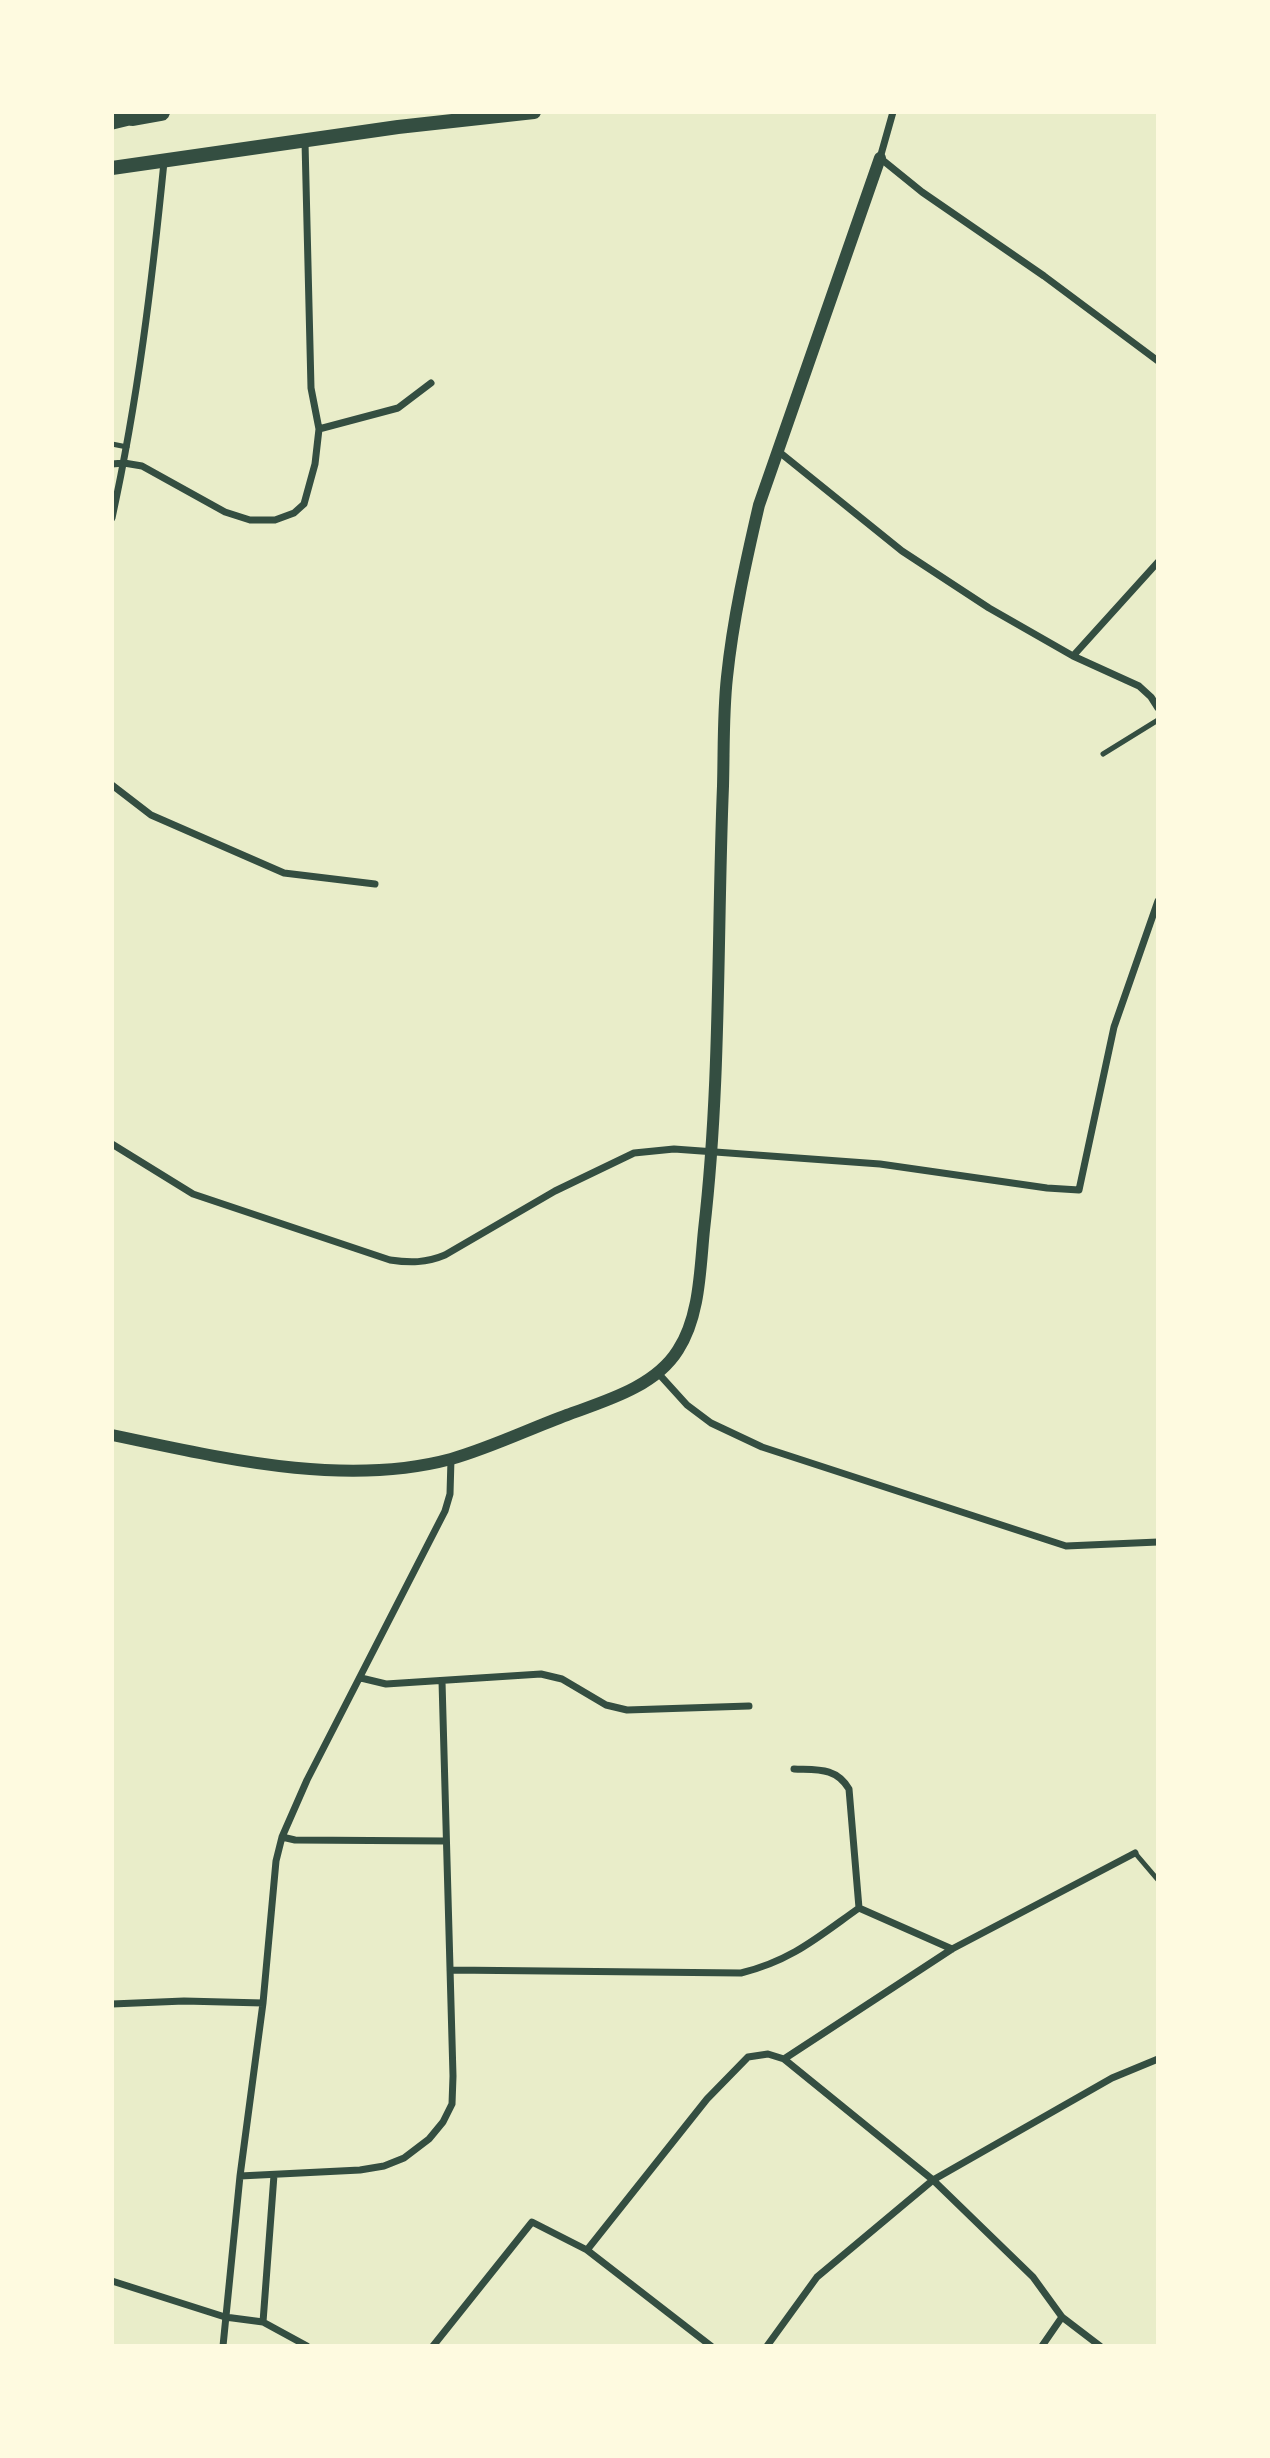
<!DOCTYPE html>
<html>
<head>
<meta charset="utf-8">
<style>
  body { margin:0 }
  #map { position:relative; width:1270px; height:2458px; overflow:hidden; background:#e9edc9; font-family:Ubuntu,sans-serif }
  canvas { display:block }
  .frame { position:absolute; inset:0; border:114px solid #fefae0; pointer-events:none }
</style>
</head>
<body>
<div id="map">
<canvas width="1270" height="2458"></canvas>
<div class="frame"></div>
</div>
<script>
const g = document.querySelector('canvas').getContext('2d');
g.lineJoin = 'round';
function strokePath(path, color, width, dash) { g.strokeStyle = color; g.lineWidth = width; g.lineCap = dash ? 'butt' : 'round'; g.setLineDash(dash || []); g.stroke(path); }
strokePath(new Path2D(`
  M112,444l15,3
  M1103,754l55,-34
  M1135,1853l23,27`), '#344e41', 5);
strokePath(new Path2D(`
  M893,112l-13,46 42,34 122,84 114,85
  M319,429l79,-21 33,-25
  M778,451l124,100 87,57 84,48 66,30 12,11 7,11
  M112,464l12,-1 18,3 83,46 25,8h25l19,-7 10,-9 11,-40 4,-35 -8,-41 -6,-246
  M112,518c26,-119 40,-236 52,-356
  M1073,656l85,-94
  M112,785l39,30 133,58 91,11
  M112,1144l81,50 197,66c20,3 36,3 55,-5l110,-64 79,-38 40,-4 206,15 167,24 32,2 35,-163 44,-126
  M658,1373l29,32 24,18 51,24 304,99 92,-4
  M361,1678l25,6 155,-10 21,5 44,26 21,5 122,-4
  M794,1769c23,1 42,-2 55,20l10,119
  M282,1837l13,3 150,1
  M859,1908l93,41
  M450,1970l291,3c50,-12 77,-36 118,-65
  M112,2004l72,-3 79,2
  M240,2176l120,-6 24,-4 20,-8 25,-19 14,-17 9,-18 1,-28 -11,-395
  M587,2250l124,96
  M112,2281l113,36 38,5 44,24
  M263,2322l11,-147
  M223,2346l17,-170 23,-173 13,-142 6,-24 25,-57 138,-269 5,-17 1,-35
  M433,2346l99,-124 55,28 120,-151 41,-42 20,-3 16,5
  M767,2346l50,-69 116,-97 179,-102 46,-19
  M1042,2346l20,-29
  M1100,2346l-38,-29 -29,-40 -100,-97 -149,-121 168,-110 183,-96`), '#344e41', 7);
strokePath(new Path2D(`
  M112,1435c106,22 231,53 339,24 39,-11 78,-30 116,-44 38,-14 88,-28 111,-65 22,-34 22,-81 26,-120 17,-147 13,-296 19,-444 1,-36 0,-73 4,-109 6,-58 19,-116 32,-172l121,-347`), '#344e41', 12);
strokePath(new Path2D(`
  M112,168l286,-41 136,-15`), '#344e41', 14);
strokePath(new Path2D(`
  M133,117l28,-5`), '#344e41', 18);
strokePath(new Path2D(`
  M112,120l33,-8`), '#344e41', 19);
</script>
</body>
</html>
